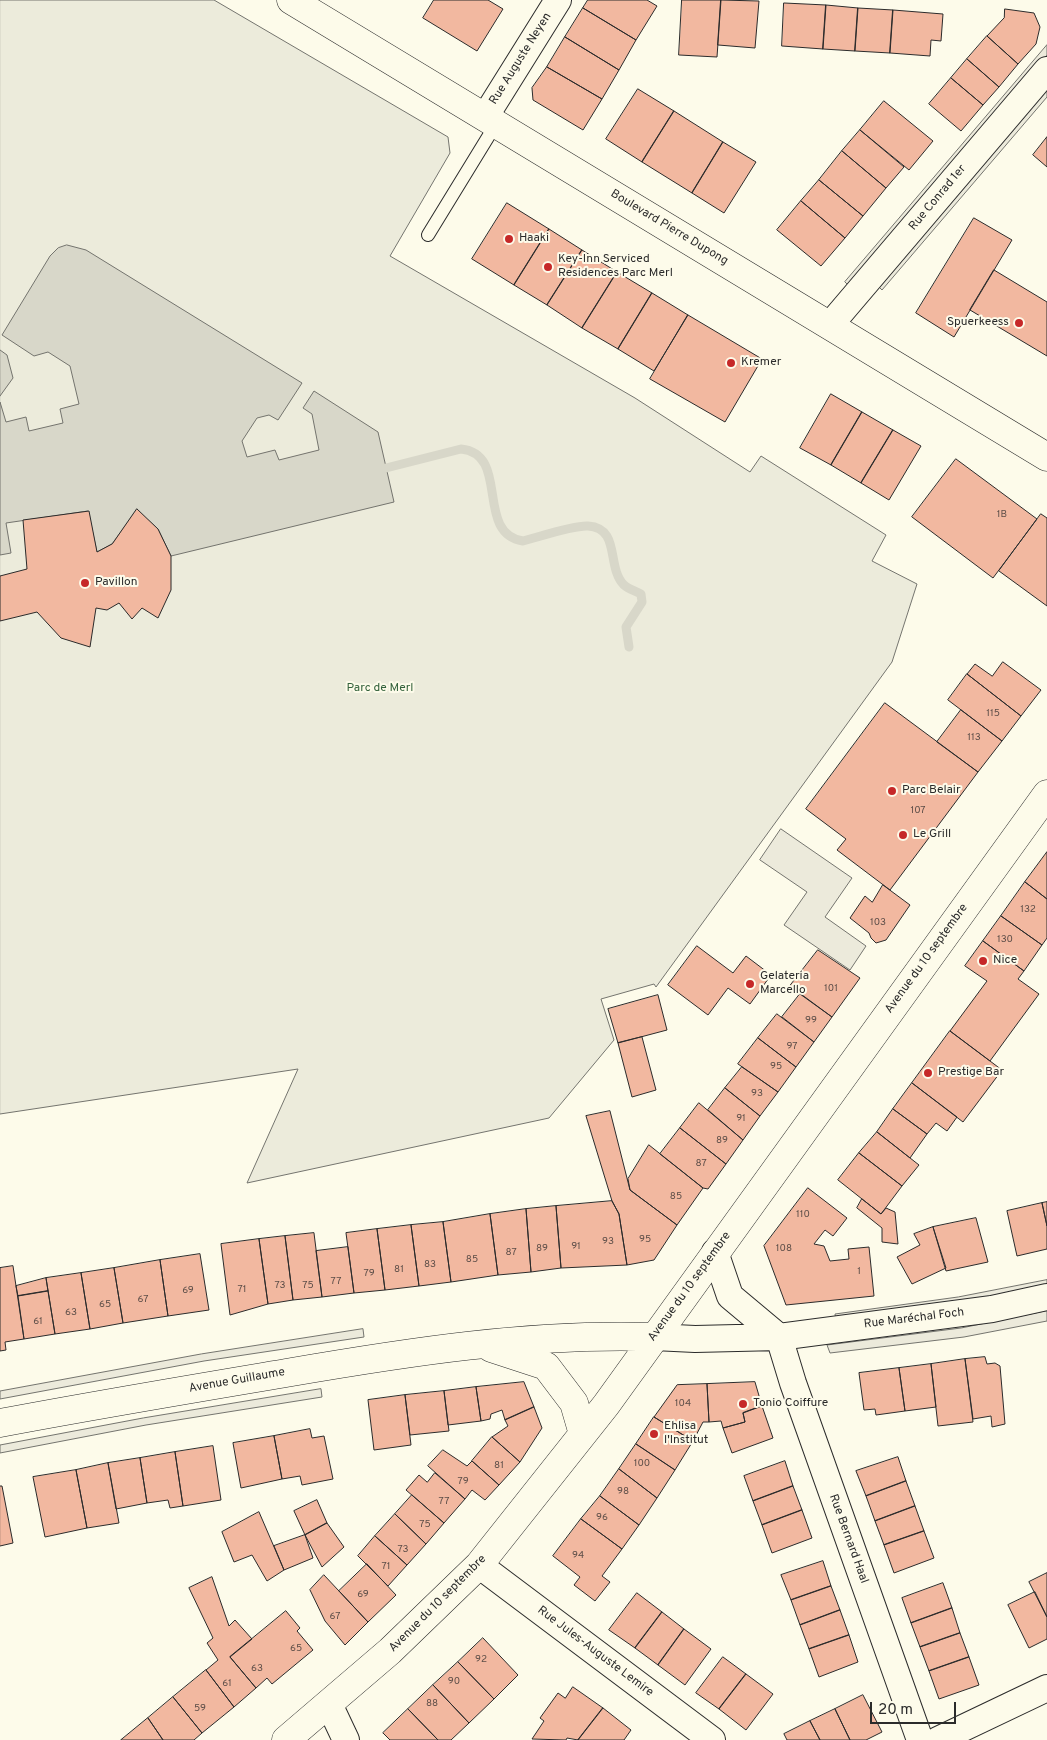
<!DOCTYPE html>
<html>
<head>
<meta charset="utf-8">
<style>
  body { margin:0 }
  #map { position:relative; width:1047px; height:1740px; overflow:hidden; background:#fdfbea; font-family:Overpass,sans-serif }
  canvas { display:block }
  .scale { position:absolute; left:870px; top:1702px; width:86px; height:22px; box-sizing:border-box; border:2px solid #2b2b2b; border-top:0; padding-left:6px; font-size:15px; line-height:18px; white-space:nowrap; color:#2b2b2b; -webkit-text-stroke:4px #fdfbea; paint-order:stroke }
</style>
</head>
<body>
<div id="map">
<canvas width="1047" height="1740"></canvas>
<div class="scale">20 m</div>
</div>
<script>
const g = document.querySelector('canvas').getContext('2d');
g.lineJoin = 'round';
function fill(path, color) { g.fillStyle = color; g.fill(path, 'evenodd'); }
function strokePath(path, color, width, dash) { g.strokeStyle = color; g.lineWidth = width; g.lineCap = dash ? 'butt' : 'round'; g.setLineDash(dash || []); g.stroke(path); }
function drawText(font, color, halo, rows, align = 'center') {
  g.font = font + ' Overpass,sans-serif'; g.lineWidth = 4; g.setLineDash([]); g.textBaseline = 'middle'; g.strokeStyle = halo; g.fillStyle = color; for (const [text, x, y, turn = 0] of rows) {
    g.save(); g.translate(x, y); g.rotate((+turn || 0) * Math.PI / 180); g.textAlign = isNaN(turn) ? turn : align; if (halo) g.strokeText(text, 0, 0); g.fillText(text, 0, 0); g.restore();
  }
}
const green = new Path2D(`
  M0,0h214l234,137 2,16 -60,103 245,142 115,74 11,-16 125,79 -14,26 45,23 -25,78 -236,325 -2,-3 -53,15 13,41 -65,78 -302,65 51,-114 -298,45z`);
fill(green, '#ecebdb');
strokePath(green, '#74746e', 1);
const parking = new Path2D(`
  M1047,45v10l-197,232 -5,-5z
  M1047,86v11l-165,193 -5,-5z
  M781,829l71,49 -27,39 41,29 -16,24 -66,-45 23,-33 -47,-32z
  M1047,1280v8l-211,33 -1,-7 123,-17z
  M1047,1311v10l-83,16 -134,16 -3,-8 134,-17z
  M363,1329l1,8 -160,24 -204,38v-8l201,-37z
  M321,1389l1,8 -176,28 -146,28v-8l143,-27z`);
fill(parking, '#eceadb');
strokePath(parking, '#74746e', 1);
const water = new Path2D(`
  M67,245l19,5 216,133 -24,37 -9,-5 -12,3 -15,23 5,16 28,-7 4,10 40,-10 -7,-36 -9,-6 11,-17 64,41 16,70 -223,54 -13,-27 -21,-19 -25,34 -15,8 -9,-41 -82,12 5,30 -11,2v-153l6,20 20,-5 3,14 34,-8 -3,-14 19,-5 -9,-38 -22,-14 -14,4 -32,-21 48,-79 8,-8z
  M0,350l7,5 6,23 -13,18z`);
fill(water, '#d8d7c9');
strokePath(water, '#74746e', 1);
strokePath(new Path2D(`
  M386,468l75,-19c50,5 13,84 62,92 16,-4 50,-16 65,-15 33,2 18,41 36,59 4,4 12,6 17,9l1,8 -16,25 3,20`), '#d8d7c9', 9);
const building = new Path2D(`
  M434,0h54l15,9 -26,42 -54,-33z
  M588,0h59l10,6 -21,34 -53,-32z
  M682,0h39l-4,57 -38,-2z
  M721,0l38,1 -4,47 -37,-3z
  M784,3l42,2 -3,44 -41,-3z
  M826,5l32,3 -3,43 -32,-2z
  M583,8l53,32 -17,30 -54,-33z
  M858,8l35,2 -3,43 -35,-2z
  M1005,9l29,4 6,14 -4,17 -18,20 -31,-28 17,-18z
  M893,10l50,4 -2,27 -10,-1 -1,16 -40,-3z
  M987,36l31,28 -19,23 -32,-28z
  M565,37l54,33 -17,29 -55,-32z
  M967,59l32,28 -16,18 -32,-27z
  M547,67l55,32 -19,31 -50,-30 -1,-12z
  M951,78l32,27 -22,26 -32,-27z
  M638,89l36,22 -32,51 -36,-23z
  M884,101l49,40 -24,29 -49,-40z
  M674,111l49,31 -31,51 -50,-31z
  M860,130l44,37 -18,21 -44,-37z
  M1047,137v30l-14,-12z
  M723,142l33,20 -32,51 -32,-20z
  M842,151l44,37 -23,28 -44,-36z
  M819,180l44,36 -18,22 -44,-37z
  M801,201l44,37 -24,28 -44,-36z
  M507,203l42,26 -35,56 -42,-26z
  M974,218l38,22 -58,97 -38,-24z
  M549,229l33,21 -35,55 -33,-20z
  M582,250l35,22 -35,56 -35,-23z
  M994,270l53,32v54l-77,-46z
  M617,272l35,21 -34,56 -36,-21z
  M652,293l36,22 -34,56 -36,-22z
  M688,315l74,44 -37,63 -75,-43z
  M831,394l31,18 -31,53 -31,-17z
  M862,412l31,18 -32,53 -30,-18z
  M893,430l28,16 -32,54 -28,-17z
  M956,459l81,60 -44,59 -81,-61z
  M137,509l21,20 13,27v34l-13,28 -16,-10 -10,11 -13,-16 -12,7 -11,-2 -6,39 -29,-9 -24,-26 -37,9v-45l27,-7 -4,-49 66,-9 8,41 15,-8z
  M1041,514l6,4v88l-48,-35z
  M1003,662l38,28 -20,26 -54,-42 8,-10 17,12z
  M967,674l54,42 -19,25 -54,-41z
  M885,703l93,69 -88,118 -53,-40 9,-11 -40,-30z
  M961,710l41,31 -24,31 -41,-30z
  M1047,852v47l-22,-17z
  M1025,882l22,17v39l-5,7 -41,-29z
  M883,885l27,20 -24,35 -10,3 -5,-5 -2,-5 -19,-15 15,-22 7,6z
  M1001,916l41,29 -18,26 -41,-30z
  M983,941l41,30 -6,8 21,15 -49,67 -40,-30 37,-50 -22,-15z
  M697,946l36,27 13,-17 25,19 -21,29 -22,-16 -20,27 -40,-30z
  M818,950l42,28 -28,39 -42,-31z
  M800,994l32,23 -18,25 -32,-25z
  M658,995l9,35 -49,13 -10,-34z
  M777,1014l37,28 -18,25 -38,-29z
  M950,1031l52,39 -39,52 -51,-39z
  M642,1037l14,53 -24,7 -14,-54z
  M758,1038l38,29 -18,25 -40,-28z
  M742,1067l36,25 -18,24 -35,-28z
  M912,1083l45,34 -10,14 -11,-8 -9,11 -34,-25z
  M725,1088l35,28 -17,24 -35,-30z
  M699,1103l44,37 -17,24 -46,-36z
  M893,1109l34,25 -17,24 -33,-26z
  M610,1111l20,79 47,35 -23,35 -27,5 -8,-51 -7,-13 -26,-85z
  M680,1128l46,36 -18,25 -5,-1 -43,-34z
  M877,1132l42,33 -17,21 -43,-33z
  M649,1145l54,43 -26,37 -47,-35 -2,-11z
  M859,1153l43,33 -21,28 -43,-34z
  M808,1188l39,30 -14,18 -8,-6 -11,14 10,2 6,15 19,-2 -1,-10 21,-2 5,49 -88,9 -22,-59z
  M862,1199l19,15 5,-6 9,4 3,32 -16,-2v-14l-25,-20z
  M612,1201l7,13 8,51 -66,3 -5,-62z
  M1047,1202v24l-5,-23z
  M1042,1203l5,23v23l-30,7 -10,-45z
  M556,1206l5,62 -30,4 -5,-63z
  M526,1209l5,63 -33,3 -8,-61z
  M490,1214l8,61 -47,7 -8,-60z
  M976,1218l12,44 -42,9 -13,-44z
  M443,1222l8,60 -32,4 -8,-61z
  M411,1225l8,61 -34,4 -8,-61z
  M933,1227l13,41 -34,16 -15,-27 23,-12 -6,-11z
  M377,1229l8,61 -31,3 -8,-60z
  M314,1233l8,64 -29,3 -8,-64z
  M285,1236l8,64 -25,4 -9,-65z
  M259,1239l9,65 -38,11 -9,-71z
  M348,1247l6,46 -32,4 -6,-46z
  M200,1254l9,56 -41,6 -8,-56z
  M160,1260l8,56 -45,7 -9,-55z
  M13,1266l11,73 -19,3 1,8 -6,1v-83z
  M114,1268l9,55 -33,6 -9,-56z
  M81,1273l9,56 -35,5 -9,-56z
  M46,1278l2,13 -30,5 -2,-10z
  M48,1291l7,43 -31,5 -6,-43z
  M985,1357l2,7 8,-1 5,3 5,58 -13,3 -1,-11 -18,3 -8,-60z
  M965,1359l8,63 -35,4 -7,-62z
  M931,1364l5,43 -31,4 -6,-43z
  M899,1368l6,43 -29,4 -1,-6 -11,1 -5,-37z
  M524,1382l10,25 -29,13 -3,-10 -11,4 -1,5 -9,2 -5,-34z
  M755,1382l7,24 -19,7 2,9 -22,6 -2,-7 -12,1 -2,-38z
  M707,1384l2,38h-6l-10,19 -39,-24 23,-32z
  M476,1387l5,34 -33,4 -4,-34z
  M444,1391l5,40 -39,4 -5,-40z
  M405,1395l6,50 -37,5 -6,-50z
  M762,1406l11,32 -41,15 -9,-25 22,-6 -2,-9z
  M534,1407l8,21 -22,34 -28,-25 16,-11 -3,-6z
  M654,1417l39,24 -18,29 -39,-26z
  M310,1429l2,9 12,-2 9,43 -31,6 -2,-9 -18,3 -8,-43z
  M274,1436l8,43 -41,9 -8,-45z
  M492,1437l28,25 -21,23 -27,-24z
  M636,1444l39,26 -18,28 -38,-29z
  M213,1446l8,54 -38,6 -8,-54z
  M443,1450l24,16 5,-5 27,24 -14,15 -13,-10 -7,9 -37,-33z
  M175,1452l8,54 -13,2 -2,-8 -21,3 -7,-45z
  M898,1457l8,24 -40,15 -10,-25z
  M140,1458l7,45 -31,6 -8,-46z
  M785,1461l8,25 -40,15 -9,-25z
  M108,1463l11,60 -32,5 -11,-58z
  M619,1469l38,29 -18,27 -39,-29z
  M76,1470l11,58 -42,9 -12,-60z
  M435,1473l30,26 -21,24 -38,-33 13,-15 8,7z
  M906,1481l9,25 -40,15 -9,-25z
  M0,1486h2l11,57 -13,3z
  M793,1486l9,24 -40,15 -9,-24z
  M412,1495l32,28 -18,21 -31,-30z
  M600,1496l39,29 -17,24 -41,-30z
  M317,1500l10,23 -22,12 -11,-24z
  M915,1506l9,25 -40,14 -9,-24z
  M802,1510l10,28 -40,15 -10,-28z
  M259,1512l25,58 -17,11 -15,-26 -18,7 -12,-30z
  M395,1514l31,30 -19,21 -32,-29z
  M581,1519l41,30 -20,27 8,6 -15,19 -21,-16 6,-8 -27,-21z
  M327,1523l17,24 -22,20 -17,-32z
  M924,1531l10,27 -40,15 -10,-28z
  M305,1535l8,23 -29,12 -10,-24z
  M375,1536l32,29 -19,21 -30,-30z
  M823,1561l8,25 -40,14 -10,-25z
  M367,1564l29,31 -28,27 -29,-31z
  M1047,1573v44l-18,-35z
  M324,1575l44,47 -23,23 -20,-24 -15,-31z
  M212,1577l17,49 6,-6 17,19 -22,18 26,31 -22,19 -28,-37 12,-10 -11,-17 6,-5 -24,-50z
  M943,1583l9,25 -41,15 -9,-25z
  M831,1586l9,24 -40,15 -9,-25z
  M1035,1592l12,25v22l-18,9 -21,-43z
  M637,1593l25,19 -27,36 -26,-18z
  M952,1608l8,25 -40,14 -9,-24z
  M840,1610l9,25 -40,14 -9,-24z
  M286,1611l14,17 -3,3 16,19 -41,34 -5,-6 -11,10 -26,-31z
  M662,1612l22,17 -26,36 -23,-17z
  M684,1629l27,20 -26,36 -27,-20z
  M960,1633l9,24 -40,14 -9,-24z
  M849,1635l9,27 -39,15 -10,-28z
  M483,1638l35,37 -24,24 -36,-37z
  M723,1657l23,17 -27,35 -23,-16z
  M969,1657l10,28 -40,14 -10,-28z
  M458,1662l36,37 -25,24 -36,-38z
  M206,1670l28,37 -32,26 -29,-36z
  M746,1674l27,20 -27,36 -27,-21z
  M433,1685l36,38 -18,17h-13l-30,-31z
  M573,1687l30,21 -25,32 -11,-2 -1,2 -34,-1 12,-18 -4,-3 18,-25 7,5z
  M863,1695l19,37 -16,8h-16l-15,-31z
  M173,1697l29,36 -8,7h-31l-15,-22z
  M603,1708l28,22 -7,10h-46z
  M408,1709l30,31h-48l-7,-7z
  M835,1709l15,31h-30l-10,-19z
  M148,1718l15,22h-42z
  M810,1721l10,19h-33l-3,-6z`);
fill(building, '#f2b8a0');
strokePath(building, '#2b2b2b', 1);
const service = new Path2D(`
  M428,235l68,-111`);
const minor = new Path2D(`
  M485,117l73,-117
  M830,325l217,-255
  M715,1252l15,44 49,41
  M654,1337l41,2 84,-2 213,-28 55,-12
  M779,1337l14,46 127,357
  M479,1565l233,175
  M329,1704l17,36
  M938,1740l109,-52`);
const tertiary = new Path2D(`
  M291,0l756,457`);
const primary = new Path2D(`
  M491,1348l55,18 28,37 9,31
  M0,1423c95,-18 191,-34 286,-50 122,-21 244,-40 368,-36
  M286,1740l104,-89 89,-86 127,-160 441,-611`);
strokePath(service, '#2b2b2b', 14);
strokePath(minor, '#2b2b2b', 28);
strokePath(tertiary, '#2b2b2b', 29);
strokePath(primary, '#2b2b2b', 29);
strokePath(service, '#fdfbea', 12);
strokePath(minor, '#fdfbea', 26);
strokePath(tertiary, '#fdfbea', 28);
strokePath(primary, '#fdfbea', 28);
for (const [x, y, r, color] of [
  [509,239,5,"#c62828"],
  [548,267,5,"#c62828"],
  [1019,323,5,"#c62828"],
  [731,363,5,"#c62828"],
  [85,583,5,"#c62828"],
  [892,791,5,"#c62828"],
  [903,835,5,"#c62828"],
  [983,961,5,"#c62828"],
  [750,984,5,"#c62828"],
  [928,1073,5,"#c62828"],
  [743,1404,5,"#c62828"],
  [654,1434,5,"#c62828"]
]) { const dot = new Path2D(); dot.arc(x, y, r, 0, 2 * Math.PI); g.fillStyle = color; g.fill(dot); strokePath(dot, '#fdfbea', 2); }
drawText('10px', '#5d4e48', null, [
  ["1B",1002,515],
  ["115",993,714],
  ["113",974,738],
  ["107",918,811],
  ["132",1028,910],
  ["103",878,923],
  ["130",1005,940],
  ["101",831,989],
  ["99",811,1021],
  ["97",792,1047],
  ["95",776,1067],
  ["93",757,1094],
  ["91",741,1119],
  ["89",722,1141],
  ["87",701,1164],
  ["85",676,1197],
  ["110",803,1215],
  ["95",645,1240],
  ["93",608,1242],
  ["91",576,1247],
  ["89",542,1249],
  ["108",784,1249],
  ["87",511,1253],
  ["85",472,1260],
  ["83",430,1265],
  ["81",399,1270],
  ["1",859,1272],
  ["79",369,1274],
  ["77",336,1282],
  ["73",280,1286],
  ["75",308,1286],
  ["71",242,1290],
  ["69",188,1291],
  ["67",143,1300],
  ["65",105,1305],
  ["63",71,1313],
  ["61",38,1322],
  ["104",683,1404],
  ["100",642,1464],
  ["81",499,1466],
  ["79",463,1482],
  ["98",623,1492],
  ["77",444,1502],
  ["96",602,1518],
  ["75",425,1525],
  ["73",403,1550],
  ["94",578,1556],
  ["71",386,1567],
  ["69",363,1595],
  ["67",335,1617],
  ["65",296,1649],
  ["92",481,1660],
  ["63",257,1669],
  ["90",454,1682],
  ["61",227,1684],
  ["88",432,1704],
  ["59",200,1709]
]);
drawText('12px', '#2b2b2b', '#fdfbea', [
  ["Rue Auguste Neyen",521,59,-58],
  ["Rue Conrad 1er",938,198,-50],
  ["Boulevard Pierre Dupong",669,228,31],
  ["Avenue du 10 septembre",927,959,-54],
  ["Avenue du 10 septembre",690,1287,-54],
  ["Rue Maréchal Foch",914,1319,-7],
  ["Avenue Guillaume",237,1381,-10],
  ["Rue Bernard Haal",848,1539,70],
  ["Avenue du 10 septembre",438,1604,-45],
  ["Rue Jules-Auguste Lemire",595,1652,37]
]);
drawText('12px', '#2b2b2b', '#fdfbea', [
  ["Haaki",519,239],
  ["Key-Inn Serviced",558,260],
  ["Residences Parc Merl",558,274],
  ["Spuerkeess",1009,323,"right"],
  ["Kremer",741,363],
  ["Pavillon",95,583],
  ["Parc Belair",902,791],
  ["Le Grill",913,835],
  ["Nice",993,961],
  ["Gelateria",760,977],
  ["Marcello",760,991],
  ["Prestige Bar",938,1073],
  ["Tonio Coiffure",753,1404],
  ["Ehlisa",664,1427],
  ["l'Institut",664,1441]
], 'left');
drawText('12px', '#34623c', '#fdfbea', [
  ["Parc de Merl",380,689]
]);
</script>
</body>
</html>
